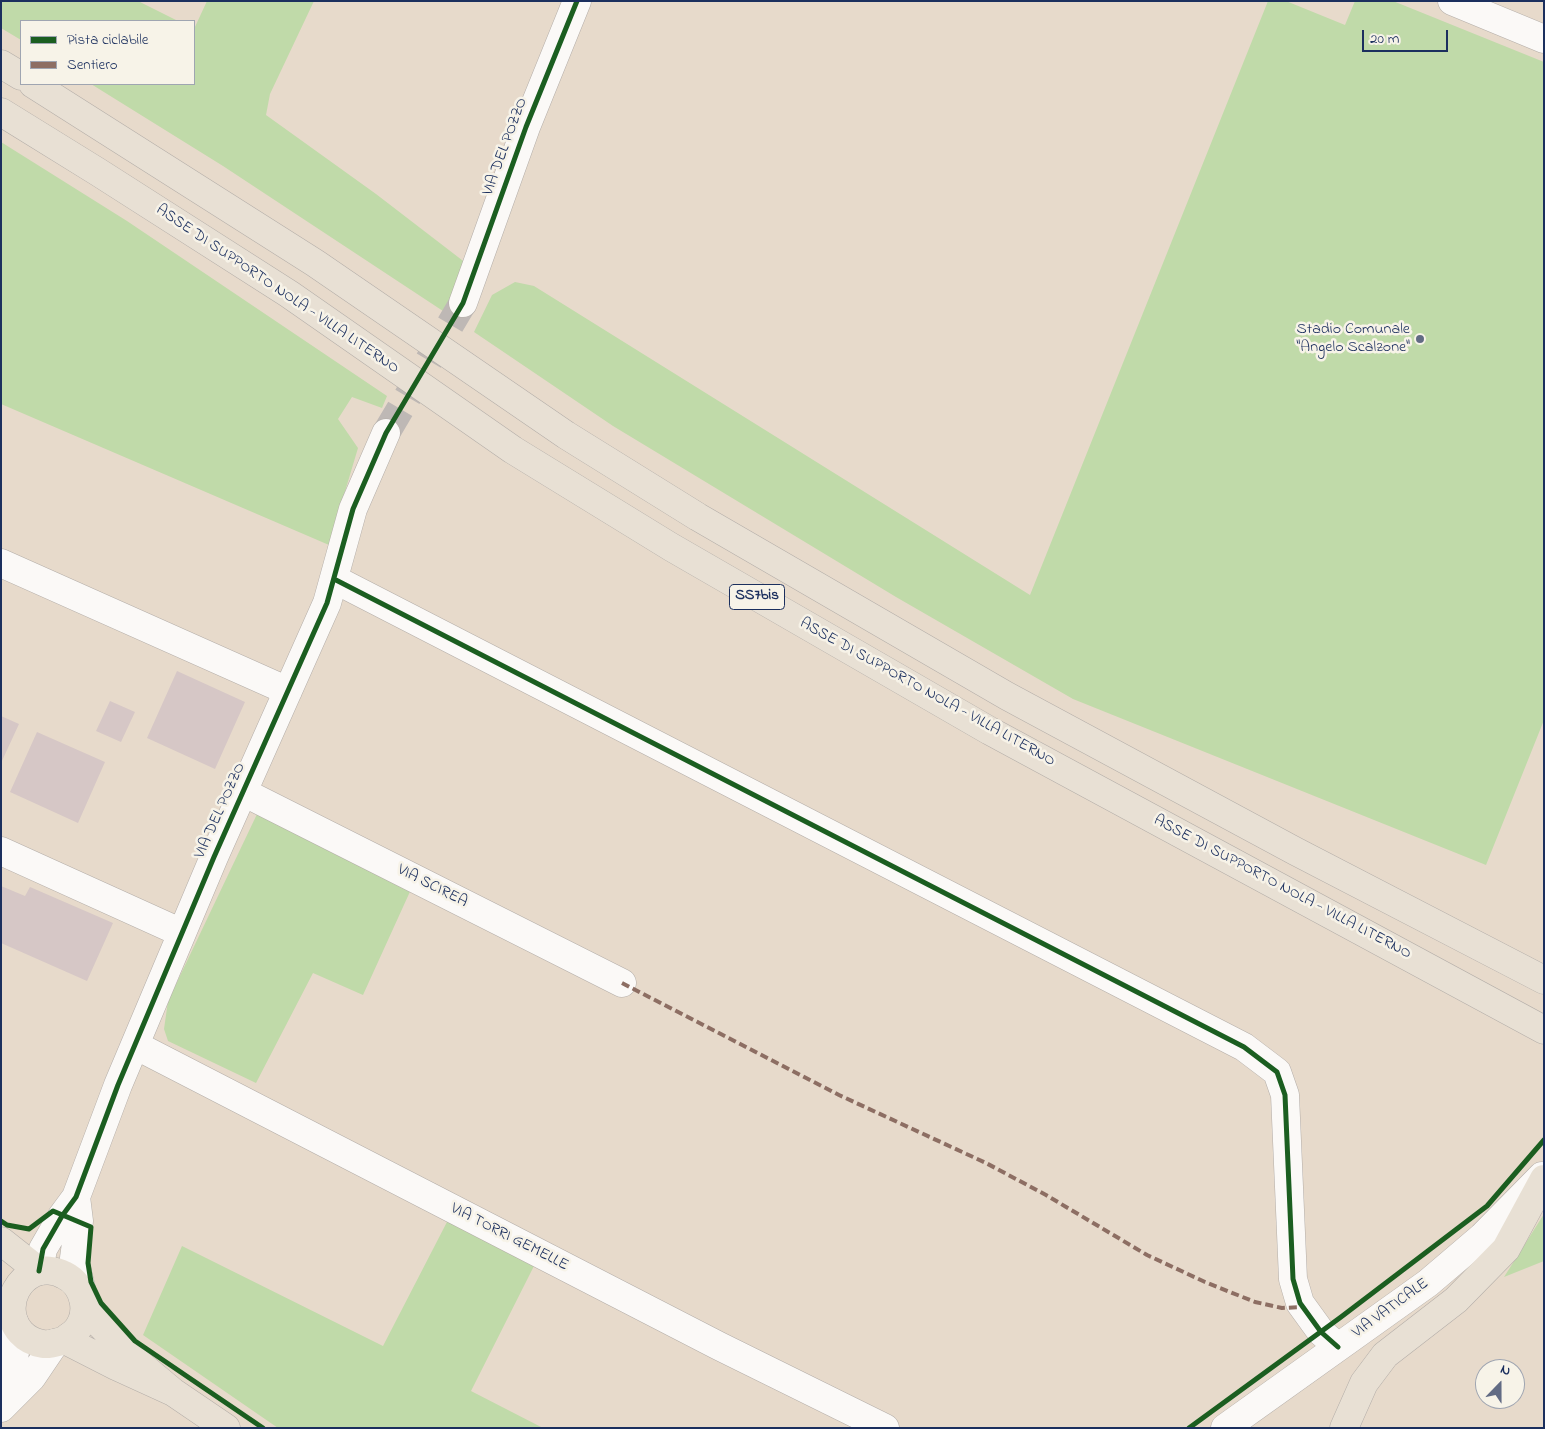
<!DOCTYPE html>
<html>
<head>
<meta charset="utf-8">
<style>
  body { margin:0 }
  #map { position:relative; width:1545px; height:1429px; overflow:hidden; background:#e7dacb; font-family:"Indie Flower",sans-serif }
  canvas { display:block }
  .frame { position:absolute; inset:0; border:2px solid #1b2f5e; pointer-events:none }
  .legend { position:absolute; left:20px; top:20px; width:175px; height:65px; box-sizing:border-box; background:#f7f3e8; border:1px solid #9fa5b1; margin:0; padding:6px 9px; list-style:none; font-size:15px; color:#1b2f5e }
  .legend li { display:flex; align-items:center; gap:10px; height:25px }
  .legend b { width:25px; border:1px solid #9fa5b1 }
  .north { position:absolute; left:1475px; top:1359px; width:50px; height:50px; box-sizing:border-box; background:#f7f3e8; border:1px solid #9fa5b1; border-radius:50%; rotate:22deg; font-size:14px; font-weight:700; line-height:20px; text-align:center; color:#1b2f5e }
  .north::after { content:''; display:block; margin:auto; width:18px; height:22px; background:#626b84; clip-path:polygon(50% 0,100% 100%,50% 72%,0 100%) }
  .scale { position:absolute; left:1362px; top:30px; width:86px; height:22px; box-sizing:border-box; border:2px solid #1b2f5e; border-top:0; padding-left:6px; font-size:15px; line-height:18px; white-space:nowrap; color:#1b2f5e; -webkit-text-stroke:4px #f7f3e8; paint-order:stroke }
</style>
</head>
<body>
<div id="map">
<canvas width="1545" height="1429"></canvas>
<div class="frame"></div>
<ul class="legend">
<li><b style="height:6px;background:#1b5e20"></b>Pista ciclabile</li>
<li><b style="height:6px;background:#8d6e63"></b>Sentiero</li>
</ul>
<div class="north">N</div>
<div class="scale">20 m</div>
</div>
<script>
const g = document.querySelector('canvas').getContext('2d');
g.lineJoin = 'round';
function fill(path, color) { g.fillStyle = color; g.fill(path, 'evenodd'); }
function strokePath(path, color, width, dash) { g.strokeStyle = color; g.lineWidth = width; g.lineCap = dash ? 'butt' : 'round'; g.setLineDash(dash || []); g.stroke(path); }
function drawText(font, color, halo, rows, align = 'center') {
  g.font = font + ' "Indie Flower",sans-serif'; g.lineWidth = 5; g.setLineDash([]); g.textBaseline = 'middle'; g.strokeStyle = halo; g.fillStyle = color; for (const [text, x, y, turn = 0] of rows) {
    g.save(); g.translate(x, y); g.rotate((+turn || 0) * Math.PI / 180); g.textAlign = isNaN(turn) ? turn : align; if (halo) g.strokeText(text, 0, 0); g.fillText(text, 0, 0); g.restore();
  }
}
fill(new Path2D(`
  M1,1h137l40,20h-157v19l-20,-12z
  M207,1h107l-44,93 -4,21 110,79 95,73 -11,23 -14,23 -223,-147 -132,-82h103v-55z
  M1268,1h18l59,24 10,-24h38l151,61v658l-58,145 -413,-166 -177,-102 -283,-171 -139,-94 18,-37 23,-13 19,4 496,309z
  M1,142l126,79 260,175 -5,12 -30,-11 -14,22 20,29 -29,97 -328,-141z
  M258,812l155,73 -50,110 -50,-22 -57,110 -88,-42 -4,-12 4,-28z
  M1544,1214v47l-40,16z
  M448,1220l87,44 -64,127 72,37h-265l-135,-93 39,-89 201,100z`), '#c0daa9');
fill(new Path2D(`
  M177,671l68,31 -30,67 -68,-31z
  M110,701l25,11 -14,30 -25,-11z
  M1,716l18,8 -18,39z
  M37,732l68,30 -27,61 -68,-31z
  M1,886l24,10 5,-9 83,36 -26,58 -86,-38z`), '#d6c7c6');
strokePath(new Path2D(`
  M386,433l77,-130`), '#beb8b5', 28, [28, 14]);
const minor = new Path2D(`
  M1452,1l92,38
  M463,303l63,-176 51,-126
  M1,563l287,128
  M334,579l910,468 33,25 8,23 8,184 7,24 21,29 17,15
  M243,792l379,191
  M1,851l181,82
  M135,1045l584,301 166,82
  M76,1197l3,24 -5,37 9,38
  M39,1271l4,-22 19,-33 14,-19 42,-112 96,-228 113,-254 26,-94 33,-76
  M6,1401l10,-54 -2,-25
  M1,1408l31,-31 23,-34
  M1225,1428l203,-145 54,-46 60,-61`);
const major = new Path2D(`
  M1,1241l38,30
  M85,1309l51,52 37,31 53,36
  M65,1340c3,-3 6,-5 9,-7 18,-18 11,-48 -10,-58 -9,-5 -21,-6 -30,-2 -33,16 -29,65 9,71 7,1 15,-2 22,-4l51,26 57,26`);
const highway = new Path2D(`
  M1,64l20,12
  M33,84l282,179 251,172 132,82 309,179 288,155 249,129
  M1,112l97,60 191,122 224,156 158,97 319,184 554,299
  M1344,1428l20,-45 21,-28 71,-55 50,-51 38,-70`);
strokePath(minor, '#b3ada8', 29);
strokePath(major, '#b3ada8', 29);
strokePath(highway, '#b3ada8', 29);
strokePath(minor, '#fbf9f7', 28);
strokePath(major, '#e8e0d4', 28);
strokePath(highway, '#e8e0d4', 28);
strokePath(new Path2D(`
  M622,983l217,112 147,68 60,32 101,60 58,27 50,20 27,6 21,-1`), '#8d6e63', 4, [8, 4]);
strokePath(new Path2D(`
  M334,579l910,468 33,25 8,23 8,184 7,24 21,29 17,15
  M1,1221l6,4 22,4 24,-18 38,16 -3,36 3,19 10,21 34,38 128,87
  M39,1271l4,-22 19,-33 14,-19 42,-112 96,-228 113,-254 26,-94 33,-76 77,-130 63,-176 51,-126
  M1189,1428l152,-111 146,-111 57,-66`), '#1b5e20', 5);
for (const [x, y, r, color] of [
  [1420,339,5,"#626b84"]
]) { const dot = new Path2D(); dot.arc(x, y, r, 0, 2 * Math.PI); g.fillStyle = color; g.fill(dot); strokePath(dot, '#f7f3e8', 2); }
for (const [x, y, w] of [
  [757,597,55]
]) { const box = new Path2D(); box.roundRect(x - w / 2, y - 12.5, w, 25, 4); g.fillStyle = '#f7f3e8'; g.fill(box); strokePath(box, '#1b2f5e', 1); }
drawText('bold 15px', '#1b2f5e', null, [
  ["SS7bis",757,597]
]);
drawText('16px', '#1b2f5e', '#f7f3e8', [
  ["VIA DEL POZZO",506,147,-70],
  ["ASSE DI SUPPORTO NOLA - VILLA LITERNO",277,290,34],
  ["ASSE DI SUPPORTO NOLA - VILLA LITERNO",927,693,29],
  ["VIA DEL POZZO",221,811,-66],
  ["VIA SCIREA",432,887,27],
  ["ASSE DI SUPPORTO NOLA - VILLA LITERNO",1282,888,28],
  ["VIA TORRI GEMELLE",509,1238,27],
  ["VIA VATICALE",1391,1309,-36]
]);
drawText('16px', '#1b2f5e', '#f7f3e8', [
  ["Stadio Comunale",1410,330],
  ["\"Angelo Scalzone\"",1410,348]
], 'right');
</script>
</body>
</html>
